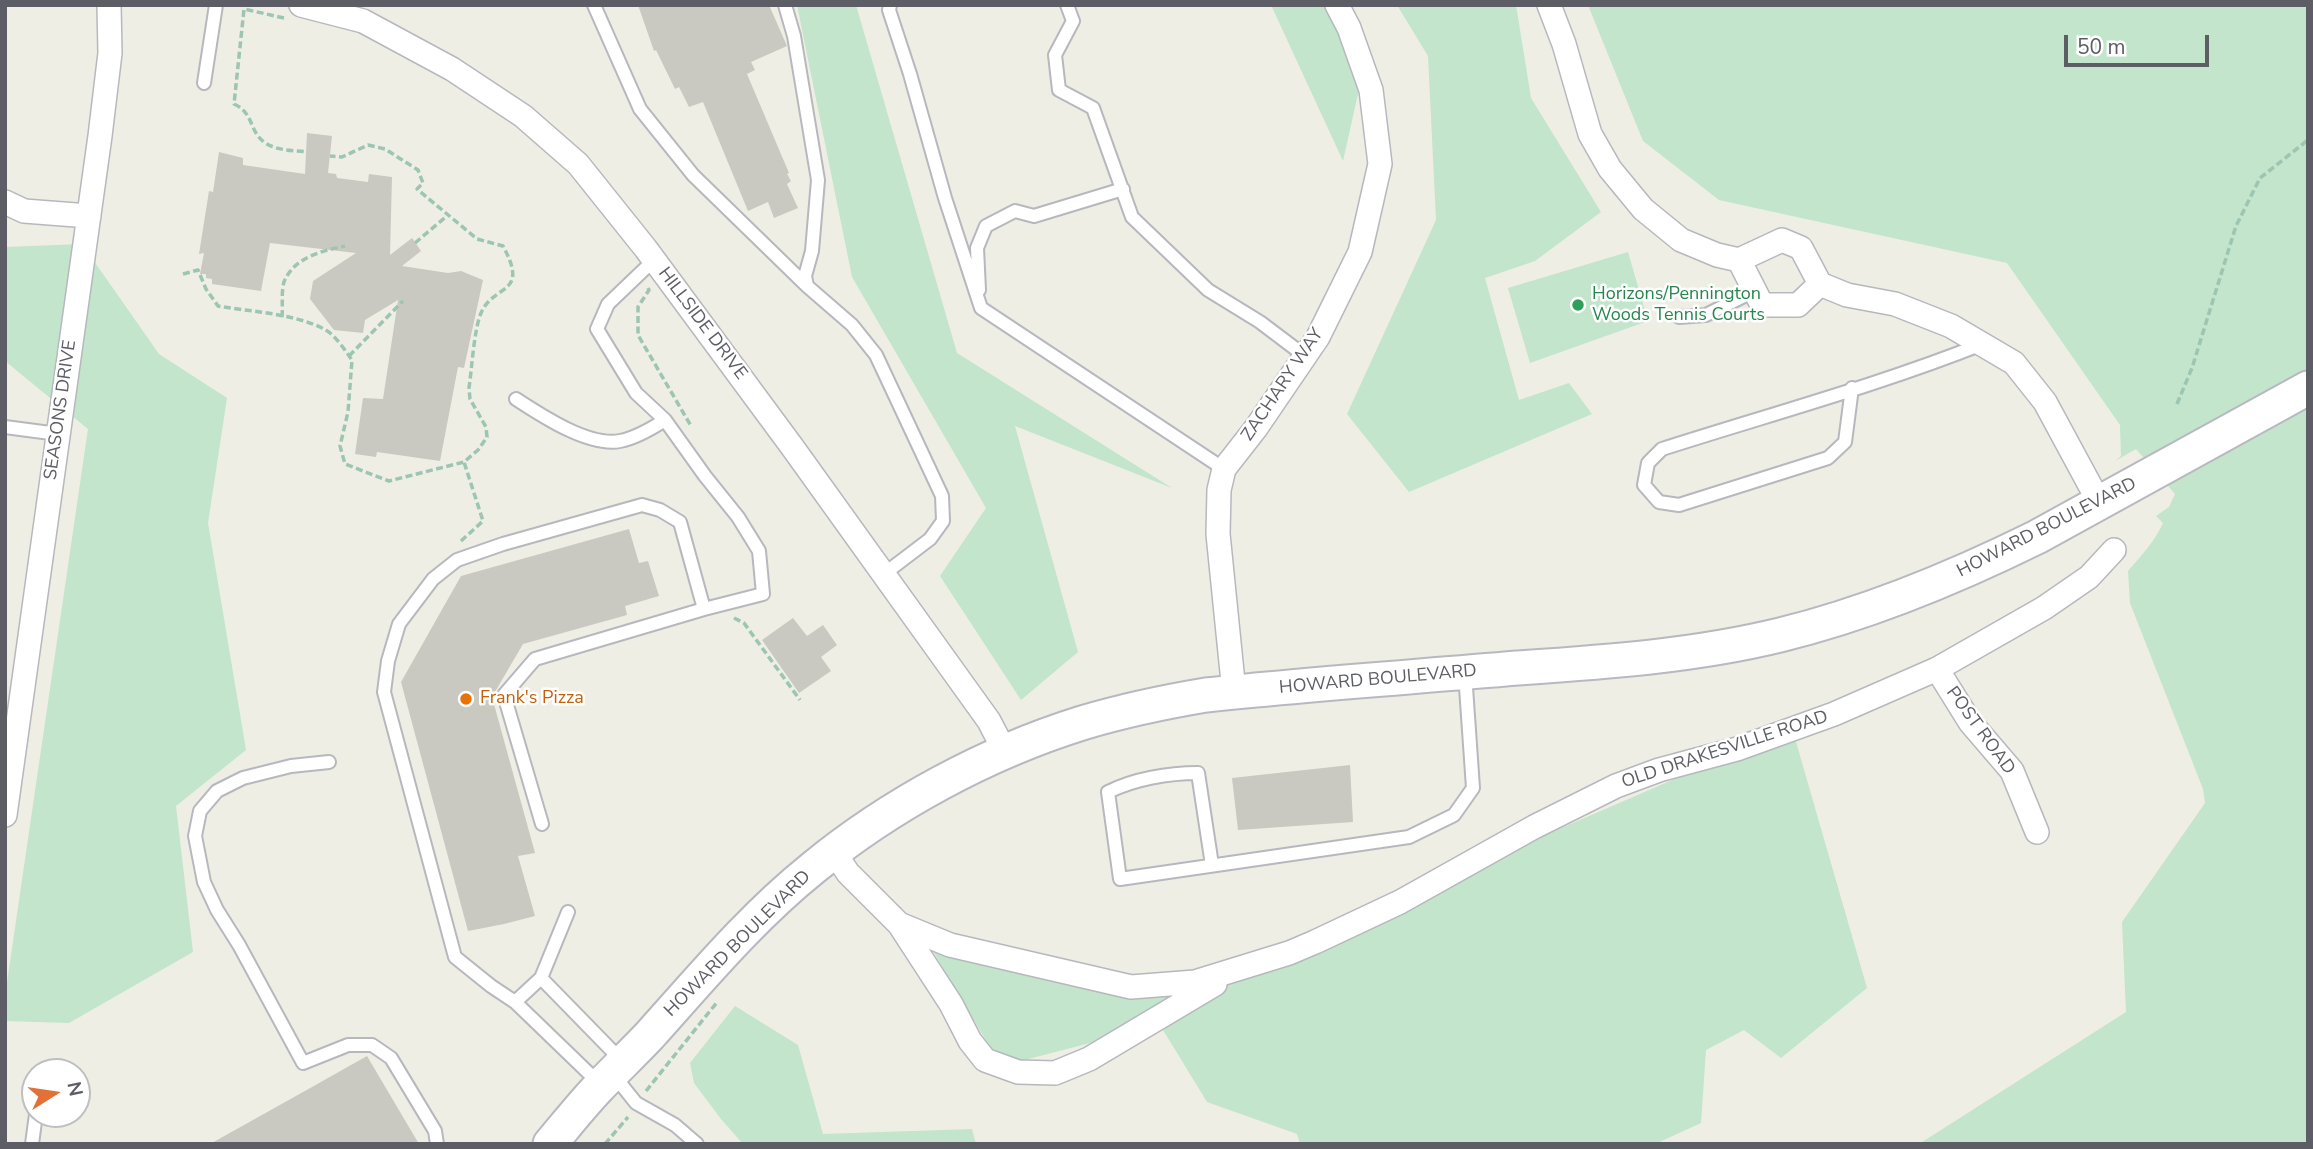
<!DOCTYPE html>
<html>
<head>
<meta charset="utf-8">
<style>
  body { margin:0 }
  #map { position:relative; width:2313px; height:1149px; overflow:hidden; background:#eeeee5; font-family:"Nunito Sans",sans-serif }
  canvas { display:block }
  .frame { position:absolute; inset:0; border:7px solid #5d5e65; pointer-events:none }
  .north { position:absolute; left:21px; top:1058px; width:70px; height:70px; box-sizing:border-box; background:#fff; border:2px solid #bebfc1; border-radius:50%; rotate:78deg; font-size:19px; font-weight:700; line-height:28px; text-align:center; color:#5d5e65 }
  .north::after { content:''; display:block; margin:auto; width:24px; height:32px; background:#e37137; clip-path:polygon(50% 0,100% 100%,50% 72%,0 100%) }
  .scale { position:absolute; left:2064px; top:35px; width:145px; height:32px; box-sizing:border-box; border:4px solid #5d5e65; border-top:0; padding-left:9px; font-size:21px; line-height:24px; white-space:nowrap; color:#5d5e65; -webkit-text-stroke:5px #fff; paint-order:stroke }
</style>
</head>
<body>
<div id="map">
<canvas width="2313" height="1149"></canvas>
<div class="frame"></div>
<div class="north">N</div>
<div class="scale">50 m</div>
</div>
<script>
const g = document.querySelector('canvas').getContext('2d');
g.lineJoin = 'round';
function fill(path, color) { g.fillStyle = color; g.fill(path, 'evenodd'); }
function strokePath(path, color, width, dash) { g.strokeStyle = color; g.lineWidth = width; g.lineCap = dash ? 'butt' : 'round'; g.setLineDash(dash || []); g.stroke(path); }
function drawText(font, color, halo, rows, align = 'center') {
  g.font = font + ' "Nunito Sans",sans-serif'; g.lineWidth = 5; g.setLineDash([]); g.textBaseline = 'middle'; g.strokeStyle = halo; g.fillStyle = color; for (const [text, x, y, turn = 0] of rows) {
    g.save(); g.translate(x, y); g.rotate((+turn || 0) * Math.PI / 180); g.textAlign = isNaN(turn) ? turn : align; if (halo) g.strokeText(text, 0, 0); g.fillText(text, 0, 0); g.restore();
  }
}
fill(new Path2D(`
  M797,5h59l101,348 215,135 -157,-62 63,226 -57,48 -81,-124 46,-68 -134,-231z
  M1271,5h53l37,75 -18,81z
  M1397,5h119l15,93 70,114 -66,49 -50,17 34,122 50,-17 23,31 -183,78 -62,-78 89,-194 -8,-164z
  M1588,5h720v1139h-389l207,-132 -4,-90 83,-119 -2,-14 -73,-186 -2,-32c13,-15 27,-30 35,-48l-7,-7 13,-9 6,-13 -39,-45 -21,12 6,-5 -1,-31 -113,-162 -288,-63 -76,-59z
  M82,244l77,110 68,44 -19,125 38,227 -70,56 17,146 -124,71 -64,-2v-25l83,-567 -83,-68v-114z
  M1628,252l20,69 -118,42 -22,-75z
  M1792,728l75,260 -86,70 -37,-28 -38,20 -5,73 -46,21h-355l-3,-10 -90,-32 -47,-77 -159,41 -84,-142 202,61 99,-8z
  M735,1006l63,39 25,89 149,-5 4,15h-233l-22,-25 -27,-36 -4,-20z`), '#c2e5cb');
fill(new Path2D(`
  M638,5h131l18,41 -36,16 4,8 -8,4 42,99 -2,1 4,7 -4,3 11,24 -24,10 -6,-16 -20,9 -45,-109 -14,5 -10,-20 -4,2 -19,-39 -2,1z
  M307,133l25,3 -4,37 8,1 1,4 31,4 1,-8 23,3 -2,78 22,-17 9,13 -19,15 46,7 13,-2 22,9 -19,88 -6,-1 -18,94 -63,-9 -1,5 -21,-3 8,-56 20,1 15,-99 -33,20 -2,13 -29,-3 -24,-31 3,-18 43,-28 -86,-10 -9,48 -49,-7v-5l-6,-1v-4h-6l4,-21 -5,1 10,-63 4,1 6,-40 24,6v7l62,9z
  M629,529l10,34 9,-2 11,35 -34,10 2,9 -104,29 -31,53 43,156 -17,3 17,60 -31,8 -36,7 -67,-249 60,-106z
  M793,618l14,18 16,-11 14,20 -16,12 10,14 -32,22 -37,-53z
  M1350,765l3,57 -115,8 -6,-52z
  M367,1056l52,88h-209l102,-57z`), '#cac9c1');
const lane = new Path2D(`
  M594,5l46,104 53,66 114,111 45,39 24,30 66,141 1,25 -13,18 -46,35
  M785,5l9,31 24,144 -6,71 -7,25 2,10
  M890,5l-1,5 21,64 35,124 36,110 243,161
  M1067,5l6,16 -18,34 4,35 34,18 39,109 76,73 52,32 45,34
  M204,83l12,-78
  M979,290l-2,-42 9,-22 29,-15 19,5 89,-27
  M1679,317l27,-2 48,-24
  M1852,388l-7,54 -17,16 -149,47 -20,-3 -15,-17 4,-22 14,-14c106,-34 217,-64 320,-105
  M516,399c26,17 73,48 104,42 16,-3 31,-12 45,-21
  M5,427l53,7
  M329,762l-38,4 -48,12 -26,13 -17,20 -5,25 9,46 13,28 22,35 64,118 45,-18h24l19,13 44,73 2,13
  M542,824l-38,-129 31,-36 169,-50 59,-15 -4,-43 -21,-34 -33,-41 -40,-56 -29,-27 -39,-64 11,-25 46,-44
  M1212,865l-14,-92c-30,0 -64,6 -90,19l12,87 289,-42 45,-22 19,-27 -8,-115
  M568,912l-27,66 -26,24 -24,-16 -36,-29 -71,-265 4,-31 11,-37 34,-45 24,-19 46,-16 139,-39 18,5 20,12 24,87
  M541,978l82,84
  M515,1002l86,83
  M612,1073l24,30 39,22 22,19
  M32,1144l4,-30`);
const street = new Path2D(`
  M301,5l62,16 89,48 71,47 55,48 68,85 147,199 196,273 16,31
  M1549,5l15,39 26,90 20,35 33,40 38,31 36,15 22,5 43,-20 19,8 19,36
  M5,202l19,9 65,5
  M1739,260l23,45h36l22,-21 27,11 48,9 56,22 63,37 31,39 54,100
  M1937,669l33,53 42,49 25,61
  M1234,692l-16,-158 1,-44 5,-21 32,-41 62,-91 42,-85 20,-88 -9,-74 -22,-62 -12,-23
  M5,815l95,-679 10,-83 -1,-48
  M834,852l14,21 51,51 51,21 181,42 64,-5 94,-29 26,-11 85,-40 134,-75 82,-41 43,-16 78,-21 97,-35 103,-45 107,-61 45,-31 25,-27
  M899,924l52,80 19,37 15,19 33,12 37,1 34,-14 126,-75`);
const secondary = new Path2D(`
  M550,1144c16,-19 31,-38 48,-56 17,-18 35,-35 52,-53 52,-58 102,-118 163,-167 77,-63 173,-115 269,-145 40,-12 82,-21 124,-28 103,-11 207,-18 311,-27 88,-6 177,-12 263,-33 90,-22 174,-57 257,-98l271,-149`);
strokePath(lane, '#b7b8be', 16);
strokePath(street, '#b7b8be', 26);
strokePath(secondary, '#b8b9c0', 37);
strokePath(new Path2D(`
  M284,18l-40,-9 -10,95c20,9 15,27 30,38 12,9 28,8 43,10
  M415,243l33,-28
  M183,274l15,-4 8,19 12,17c34,6 73,7 104,22 13,6 22,21 30,32l-4,52 -8,34 5,18 44,17 75,-19 14,-12 9,-13 -1,-10 -16,-28 -1,-11c3,-21 5,-58 12,-75 13,-30 49,-17 22,-67l-26,-7 -60,-50 6,-6 -5,-13 -33,-21 -17,-4 -26,12 -12,-1
  M648,288l1,2 -11,17v28l53,91
  M282,317c1,-10 -1,-25 2,-35 10,-25 38,-31 61,-36
  M349,356l54,-55
  M2177,404l15,-36 44,-142 24,-48 48,-38
  M461,541l22,-20 -19,-59
  M734,618l10,5 56,77
  M646,1091l72,-90
  M605,1144l23,-27`), '#9cc5b2', 3.5, [7, 3.5]);
strokePath(lane, '#fff', 12);
strokePath(street, '#fff', 23);
strokePath(secondary, '#fff', 33);
for (const [x, y, r, color] of [
  [1578,305,7,"#2e9e5b"],
  [466,699,7,"#e8710a"]
]) { const dot = new Path2D(); dot.arc(x, y, r, 0, 2 * Math.PI); g.fillStyle = color; g.fill(dot); strokePath(dot, '#fff', 2.5); }
drawText('18px', '#27864d', '#fff', [
  ["Horizons/Pennington",1592,295],
  ["Woods Tennis Courts",1592,316]
], 'left');
drawText('18px', '#5d5e65', '#fff', [
  ["HILLSIDE DRIVE",702,324,53],
  ["ZACHARY WAY",1283,385,-56],
  ["SEASONS DRIVE",61,410,-82],
  ["HOWARD BOULEVARD",2047,528,-27],
  ["HOWARD BOULEVARD",1378,680,-5],
  ["POST ROAD",1980,731,54],
  ["OLD DRAKESVILLE ROAD",1725,750,-18],
  ["HOWARD BOULEVARD",738,944,-45]
]);
drawText('18px', '#c56008', '#fff', [
  ["Frank's Pizza",480,699]
], 'left');
</script>
</body>
</html>
